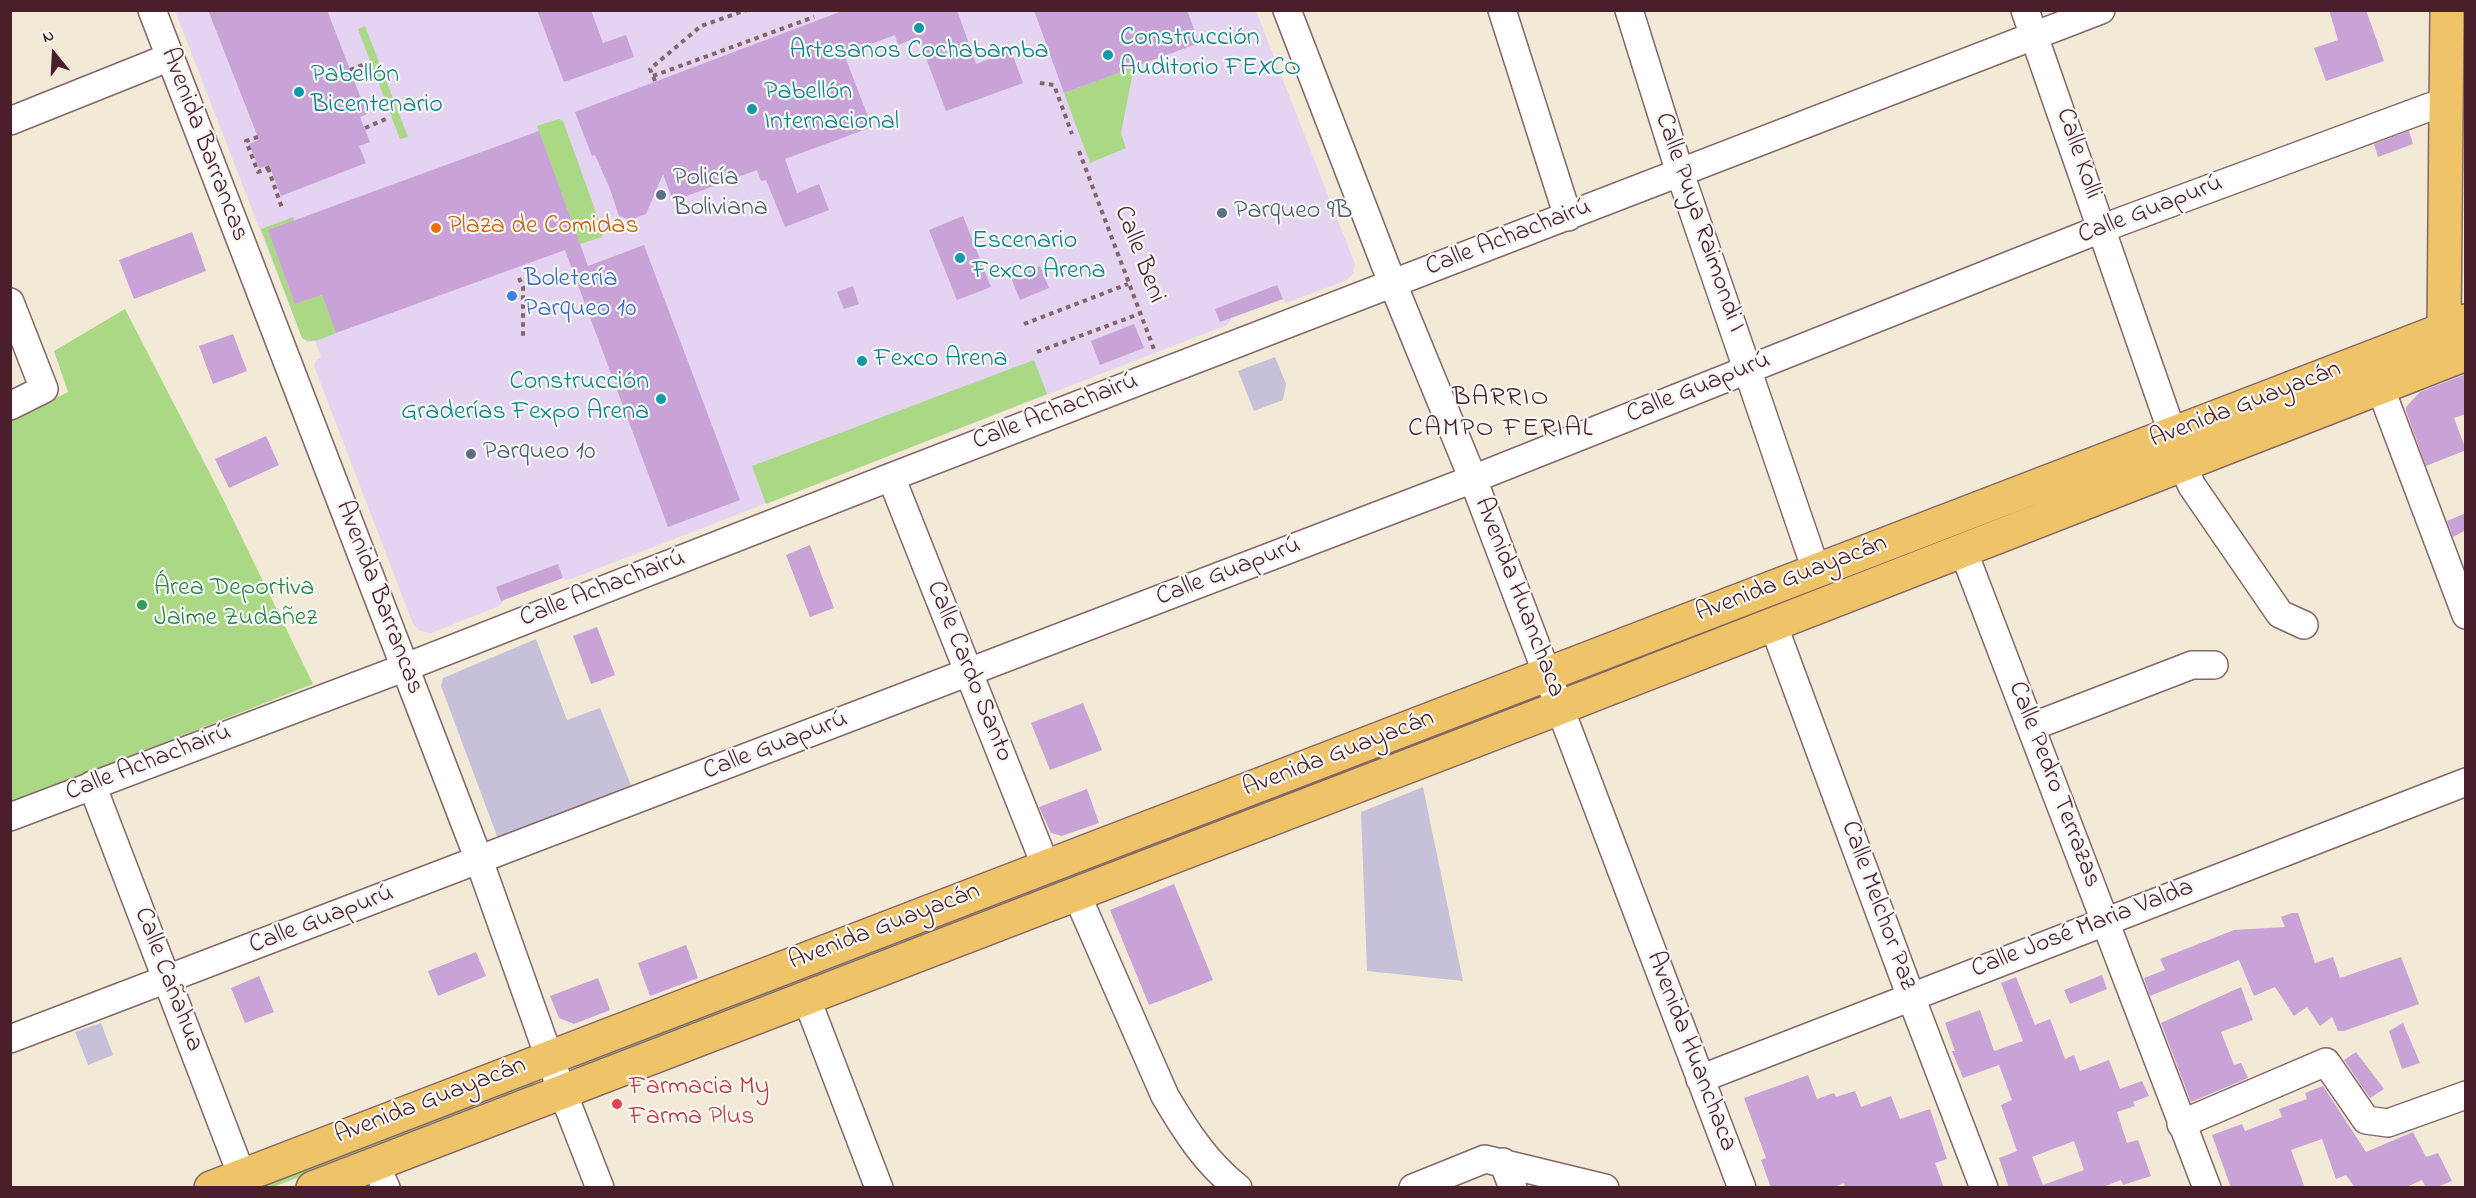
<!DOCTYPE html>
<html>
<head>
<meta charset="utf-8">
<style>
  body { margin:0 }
  #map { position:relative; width:2476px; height:1198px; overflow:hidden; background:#f3e9d7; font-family:"Indie Flower",sans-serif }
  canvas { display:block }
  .frame { position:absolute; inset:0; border:12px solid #4a1f2b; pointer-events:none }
  .north { position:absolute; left:24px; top:24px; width:60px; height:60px; -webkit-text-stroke:4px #f6f6f2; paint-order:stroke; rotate:342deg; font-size:16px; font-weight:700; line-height:24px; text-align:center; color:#4a1f2b }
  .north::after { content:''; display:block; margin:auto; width:21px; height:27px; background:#4a1f2b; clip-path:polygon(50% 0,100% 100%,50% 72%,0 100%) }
</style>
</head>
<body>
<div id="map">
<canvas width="2476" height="1198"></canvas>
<div class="frame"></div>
<div class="north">N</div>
</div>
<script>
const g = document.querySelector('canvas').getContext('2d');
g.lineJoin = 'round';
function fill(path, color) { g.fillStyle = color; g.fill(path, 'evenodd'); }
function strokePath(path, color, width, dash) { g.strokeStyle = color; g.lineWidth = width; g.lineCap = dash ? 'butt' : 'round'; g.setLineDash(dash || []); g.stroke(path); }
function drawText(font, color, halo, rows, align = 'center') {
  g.font = font + ' "Indie Flower",sans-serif'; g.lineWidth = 4.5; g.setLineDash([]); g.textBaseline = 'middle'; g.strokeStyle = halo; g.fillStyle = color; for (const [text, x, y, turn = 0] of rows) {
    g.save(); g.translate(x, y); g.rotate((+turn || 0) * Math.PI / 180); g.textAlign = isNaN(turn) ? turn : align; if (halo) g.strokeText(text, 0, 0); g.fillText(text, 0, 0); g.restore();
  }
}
fill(new Path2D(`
  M175,11h1081l99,253 -2,9 -6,7 -61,23 -3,-4 -54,12 2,8 -4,6 -659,255 -5,-2 -3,-7 -22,7 -34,14 2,7 -7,7 -68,27 -11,-2 -7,-7 -99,-258 2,-6 5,-3 -6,-16 -8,1 -5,-4z`), '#e4d3f1');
fill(new Path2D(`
  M1275,357l11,27 -3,16 -29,11 -16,-40z
  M536,639l31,81 33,-12 33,82 -129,48 -7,-2 -56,-150 2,-8z
  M1423,787l40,194 -96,-10 -6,-159z
  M101,1023l12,32 -25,10 -13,-33z`), '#c6c0d9');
fill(new Path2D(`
  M365,26l43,111 -8,2 -42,-110z
  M1134,67l-13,66 5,15 -36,15 -26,-70z
  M559,119l4,2 40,111 -1,5 -22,7 -43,-118z
  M293,217l7,19 -26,10 21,58 27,-9 14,38c-11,4 -23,12 -34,5l-41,-109z
  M125,309l98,190 90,185 -302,119v-382l57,-29 -14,-41z
  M1034,360l13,34 -281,110 -14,-38z
  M1514,703l3,8 -939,362 -4,-9z
  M533,1079l3,8 -263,100 -21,1z`), '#aad885');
fill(new Path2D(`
  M208,10h119l40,104 -7,3 10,25 -11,4 7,17 -85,33 -12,-31 -10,3 -10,-24 10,-4z
  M537,10h54l12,33 23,-8 8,22 -70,25z
  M845,10h112l19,54 35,-13 12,32 -77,28 -28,-74 -20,8 -3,-10 -51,19 28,73 -87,32 12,34 22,-9 10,26 -44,17 -19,-47 -5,1 -4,-11 -84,31 -10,-27 -17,40 -16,6 -11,-4 -9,-27 -15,-34 -3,1 -17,-44z
  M1034,10h153l12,33 -135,50z
  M2329,10h37l18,51 -58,20 -12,-33 24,-8z
  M539,131l49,135 56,-21 96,255 -72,27 -103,-277 -229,83 -14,-38 -27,9 -27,-74z
  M2409,131l4,13 -35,13 -4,-13z
  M963,216l28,71 -34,13 -28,-70z
  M192,232l14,39 -72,28 -15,-39z
  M1040,266l9,22 -29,12 -9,-22z
  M1277,285l6,14 -63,23 -5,-13z
  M853,286l6,18 -15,5 -7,-17z
  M1134,324l10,24 -44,17 -9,-24z
  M233,334l14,37 -34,13 -14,-38z
  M2466,374v40l-12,4 12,32 -40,16 -20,-55v-4l14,-15z
  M266,436l13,29 -50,23 -14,-29z
  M2466,513v17l-13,7 -6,-16z
  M810,545l24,63 -24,9 -24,-62z
  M558,564l5,14 -62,23 -5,-14z
  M597,627l18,48 -24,9 -18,-48z
  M1083,703l19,47 -52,20 -19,-47z
  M1087,789l12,34 -37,13 -11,-3 -12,-26z
  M1174,884l39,96 -64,25 -39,-95z
  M2292,913h6l17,50 18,-6 7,21 61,-21 18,47 -75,27h-6l-6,-14 -12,9 -13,-19 -13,9 -19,-29 -21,9 -15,-36 -89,36 -6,-18 21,-8 -5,-11 74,-29 51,-3 -4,-10z
  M686,945l12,33 -48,18 -12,-33z
  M476,952l10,24 -48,20 -10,-25z
  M2102,975l5,14 -37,15 -6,-14z
  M259,976l15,36 -29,11 -14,-35z
  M2016,977l19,48 15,-6 15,40 9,-4 6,16 29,-11 11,29 22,-8 7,15 -16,6 2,4 -18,6 10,31 11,-3 13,36 -28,9 -2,-5 -21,8h-91l-10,-30 18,-7 -16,-46 11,-5 -13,-35 -36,13 -11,-27h3l-10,-28 35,-13 14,41 29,-10 -22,-58zM2074,1141l10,29 -41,15 -11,-28z
  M598,978l12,32 -36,14 -15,-6 -9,-22z
  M2241,987l12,33 -32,12 13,33 7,-2 7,15 -57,24 -30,-79z
  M2403,1023l17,40 -18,6 -13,-38z
  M2356,1052l28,37 -14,9 -26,-38z
  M1808,1075l9,24 17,-6 2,4 19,-6 6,16 30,-11 9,23 30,-10 17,50 -12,4 9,25h-99l-1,-5 -12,5h-61l-10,-28 5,-2 -22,-60z
  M2323,1086l43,66 47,-20 13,25 12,-4 14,28 -17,7h-9l-4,-8 -18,8h-49l-9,-13 -10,4 -14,-40 -31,11 14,38h-74l-19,-53 30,-11 3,7 37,-14 -3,-8 28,-10 -2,-6z`), '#c9a2d7');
const minor = new Path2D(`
  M152,10l327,850 70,197 51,131
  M1287,10l99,257 87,212 269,709
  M1502,10l66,207
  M1629,10l51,163 136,397
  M2025,10l148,425
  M10,121l160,-64
  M10,302l34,87 -34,17
  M2380,387l86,228
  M2182,465l10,21 88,128 24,11
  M891,477l155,390
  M1963,550l244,638
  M1773,624l138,373 73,191
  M2031,727l161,-62h22
  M92,785l150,391
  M10,817l396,-150 485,-190 1210,-467
  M1076,893l89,203c20,34 41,67 73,92
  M806,997l73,191
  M10,1039l1463,-560 630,-251 343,-127
  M1700,1079l766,-297
  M2181,1124l145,-62 40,58 22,3 78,-28
  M1503,1162l10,26
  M375,1163l11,25
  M1413,1188l72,-29 120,29`);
const major = new Path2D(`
  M2447,10l-3,319 7,17
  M211,1188l2255,-867
  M313,1188l1228,-473 925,-361`);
strokePath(minor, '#856667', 30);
strokePath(major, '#856667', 36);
strokePath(new Path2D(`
  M350,70l15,-6
  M653,76l161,-59
  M655,81l-5,-12 51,-43 45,-16
  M1040,83l14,2 18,49
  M365,128l21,-9
  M258,137l-12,4 12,31 12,-5
  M1079,151l76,201
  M268,168l14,40
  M519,278l4,9v53
  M1024,324l104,-40
  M1037,352l102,-38`), '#856667', 4, [4.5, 4.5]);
strokePath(minor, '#fff', 27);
strokePath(major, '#efc469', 33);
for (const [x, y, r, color] of [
  [919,28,6,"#0f9aa8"],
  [1108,55,6,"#0f9aa8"],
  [299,92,6,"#0f9aa8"],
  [752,109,6,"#0f9aa8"],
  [661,195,6,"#5c6f8a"],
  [1222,213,6,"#5c6f8a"],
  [436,228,6,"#e8710a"],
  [960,258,6,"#0f9aa8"],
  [512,296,6,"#3f7fe0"],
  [862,361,6,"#0f9aa8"],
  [661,399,6,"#0f9aa8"],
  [471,454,6,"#5c6f8a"],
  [142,605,6,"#2e9e5b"],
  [617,1104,6,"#e0444e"]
]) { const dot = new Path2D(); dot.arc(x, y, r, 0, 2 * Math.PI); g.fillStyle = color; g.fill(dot); strokePath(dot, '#f6f6f2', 2); }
drawText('26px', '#0d838f', '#f6f6f2', [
  ["Construcción",1120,40],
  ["Auditorio FEXCO",1120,70],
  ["Artesanos Cochabamba",919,53,"center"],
  ["Pabellón",311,77],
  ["Bicentenario",311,107],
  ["Pabellón",764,94],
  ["Internacional",764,124],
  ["Escenario",972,243],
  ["Fexco Arena",972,273],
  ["Fexco Arena",874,361],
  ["Construcción",649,384,"right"],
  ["Graderías Fexpo Arena",649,414,"right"]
], 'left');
drawText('26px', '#4a1f2b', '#f6f6f2', [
  ["Avenida Barrancas",203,145,69],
  ["Calle Kolli",2077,154,71],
  ["Calle Guapurú",2151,211,-21],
  ["Calle Puya Raimondi I",1698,223,71],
  ["Calle Achachairú",1509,239,-21],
  ["Calle Beni",1138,255,69],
  ["Calle Guapurú",1699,389,-22],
  ["Avenida Guayacán",2246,406,-21],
  ["Calle Achachairú",1056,413,-21],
  ["Calle Guapurú",1229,573,-21],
  ["Avenida Guayacán",1792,580,-21],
  ["Calle Achachairú",603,590,-21],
  ["Avenida Barrancas",378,598,69],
  ["Avenida Huanchaca",1518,598,69],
  ["Calle Cardo Santo",968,672,68],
  ["Calle Guapurú",776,747,-21],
  ["Avenida Guayacán",1339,755,-21],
  ["Calle Achachairú",149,764,-21],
  ["Calle Pedro Terrazas",2053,785,69],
  ["Calle Melchor Paz",1877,906,70],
  ["Calle Guapurú",322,921,-21],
  ["Avenida Guayacán",885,928,-21],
  ["Calle José Maria Valda",2083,930,-21],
  ["Calle Cañahua",167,980,69],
  ["Avenida Huanchaca",1690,1052,69],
  ["Avenida Guayacán",431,1102,-21]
]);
drawText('26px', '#4e5e75', '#f6f6f2', [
  ["Policía",673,180],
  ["Boliviana",673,210],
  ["Parqueo 9B",1234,213],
  ["Parqueo 10",483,454]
], 'left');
drawText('26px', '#c56008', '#f6f6f2', [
  ["Plaza de Comidas",448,228]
], 'left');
drawText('26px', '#366cbe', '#f6f6f2', [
  ["Boletería",524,281],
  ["Parqueo 10",524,311]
], 'left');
drawText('26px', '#27864d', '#f6f6f2', [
  ["Área Deportiva",154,590],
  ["Jaime Zudañez",154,620]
], 'left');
drawText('26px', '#be3a42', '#f6f6f2', [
  ["Farmacia My",629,1089],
  ["Farma Plus",629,1119]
], 'left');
g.letterSpacing = '1.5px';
drawText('27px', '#4a1f2b', '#f6f6f2', [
  ["BARRIO",1501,400],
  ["CAMPO FERIAL",1501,431]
]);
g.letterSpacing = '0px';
</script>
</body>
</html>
